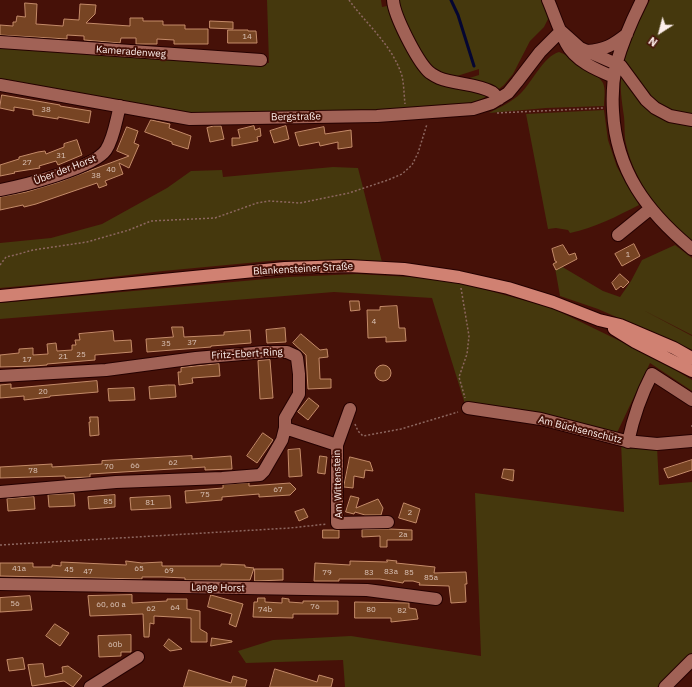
<!DOCTYPE html>
<html>
<head>
<meta charset="utf-8">
<style>
  body { margin:0 }
  #map { position:relative; width:692px; height:687px; overflow:hidden; background:#461108; font-family:"IBM Plex Sans",sans-serif }
  canvas { display:block }
  .north { position:absolute; left:640px; top:12px; width:40px; height:40px; -webkit-text-stroke:3px #461108; paint-order:stroke; rotate:216deg; font-size:11px; font-weight:700; line-height:16px; text-align:center; color:#fdeeea }
  .north::after { content:''; display:block; margin:auto; width:14px; height:18px; background:#fdeeea; clip-path:polygon(50% 0,100% 100%,50% 72%,0 100%) }
</style>
</head>
<body>
<div id="map">
<canvas width="692" height="687"></canvas>
<div class="north">N</div>
</div>
<script>
const g = document.querySelector('canvas').getContext('2d');
g.lineJoin = 'round';
function fill(path, color) { g.fillStyle = color; g.fill(path, 'evenodd'); }
function strokePath(path, color, width, dash) { g.strokeStyle = color; g.lineWidth = width; g.lineCap = dash ? 'butt' : 'round'; g.setLineDash(dash || []); g.stroke(path); }
function drawText(font, color, halo, rows, align = 'center') {
  g.font = font + ' "IBM Plex Sans",sans-serif'; g.lineWidth = 4; g.setLineDash([]); g.textBaseline = 'middle'; g.strokeStyle = halo; g.fillStyle = color; for (const [text, x, y, turn = 0] of rows) {
    g.save(); g.translate(x, y); g.rotate((+turn || 0) * Math.PI / 180); g.textAlign = isNaN(turn) ? turn : align; if (halo) g.strokeText(text, 0, 0); g.fillText(text, 0, 0); g.restore();
  }
}
fill(new Path2D(`
  M267,0h114l1,7 10,-2 12,41 19,24 25,16 9,3 32,6 -9,5 -17,5 -88,6 -187,5 -188,-34v-36l240,16 29,1z
  M396,0h148l5,17 -5,10 -14,14 -17,33 -9,11 -9,7 -32,-12 16,-5v-6l-25,8 -16,-2 -28,-37z
  M650,0h42v242c-30,-26 -57,-58 -66,-98 -2,-8 -1,-18 -2,-27 -2,-15 -5,-31 -2,-46 5,-24 16,-49 28,-71z
  M559,52c9,3 40,22 44,31 3,7 1,16 1,23l-58,2 -57,5c11,-6 23,-11 32,-20 11,-11 23,-37 38,-41z
  M604,110l4,30 9,27 22,38c-22,11 -44,23 -69,28l-2,-3 -12,-2 -8,1 -22,-115z
  M333,167l25,1 24,94 -102,-2 -117,11 -85,10 -78,7v-45l51,-5 51,-14 65,-36 24,-17 31,-1 1,7z
  M675,245l17,13v77l-49,-25 49,26v14l-94,-41 -38,-13 -6,-34 49,29 17,6 11,-16 11,-21z
  M357,274l54,3 43,4 98,27 105,51 35,21v11l-42,-28 -35,74 -150,-33 -33,-106 -98,-6 -334,27v-16l288,-26z
  M621,442l36,5 2,38 33,-3v172l-35,33h-312l-2,-27 -97,3 -8,-12 35,-11 78,-4 130,20 -6,-163 149,19z`), '#45380d');
strokePath(new Path2D(`
  M451,0l7,15 16,51`), '#050631', 3);
const building = new Path2D(`
  M25,3l12,1 -1,20 27,2 1,-7 15,1 1,-16 16,1 -1,9 -9,9 44,3v-8h13v3h20v4h22v4h23v15h-34v-4l-17,-1v5h-21v-6h-15l-1,5 -36,-3v-4l-17,-1v4l-67,-4v-10l13,1v-4h3l1,-6 8,1z
  M210,21l23,1v7l-23,-1z
  M228,30h20v1h8l1,12h-29z
  M2,95l58,10v1l31,5 -2,12 -31,-6v2l-25,-4v-5l-19,-3v4l-14,-3z
  M151,120l19,4 -1,4 22,8 -3,13 -16,-5v-2l-27,-10z
  M214,126h7l3,13 -14,3 -3,-14z
  M254,126l1,4 5,-2 1,8 -4,1 1,4 -26,5v-8h8l-2,-8z
  M286,126l3,13 -15,4 -4,-12z
  M127,127l11,4 -4,12 5,2 -10,23 -10,-5 4,11 -18,7 2,4 -8,3 -2,-5 -61,21 -12,3 -1,-2 -23,5v-13l26,-5 33,-10 70,-26 -12,-5z
  M324,127l1,7 26,-4 1,17 -14,2v-7l-18,4 -1,-4 -20,4 -4,-13z
  M77,140l5,15 -24,10 -2,-4 -17,5 1,2 -26,4 1,1 -15,3v-11l19,-6v-2l19,-5 7,-1 1,3 18,-7v-3z
  M634,244l6,12 -18,10 -7,-12z
  M563,245l6,10 6,-2 2,6 -21,11 -3,-6 4,-2 -2,-1 -3,-12z
  M620,274l9,8 -6,6 -2,-2 -5,4 -4,-7z
  M350,301h9l1,9 -9,1z
  M397,306l2,22h6l1,13 -20,1v-5l-18,1 -1,-28h13v-3z
  M172,327h11l1,10 40,-2v-3l26,-2 1,13 -40,3v1l-64,5 -1,-13 27,-2z
  M285,328l1,14 -19,1 -1,-13z
  M113,331l1,10 17,-1 1,12 -37,3v5l-48,4v1l-13,1 -34,1v-12l19,-2v-4l14,-1v7l15,-1 -1,-10 9,-1 1,8 15,-1v-5h4l-1,-5h5l-1,-6z
  M301,334l19,16 7,-1 1,8 -9,1 1,21h11v9l-23,1 -2,-34 -13,-12z
  M270,360l3,38 -13,1 -2,-38z
  M219,364l1,12 -28,2 1,5 -14,2 -1,-13h3v-4z
  M375 373a8 8 0 1 1 16 0a8 8 0 1 1-16 0Z
  M97,381l1,11 -48,4v1l-26,3v-4l-24,2v-13l11,-1v4z
  M168,385h7l1,12 -26,2 -1,-12z
  M134,388l1,12 -26,1 -1,-12z
  M309,398l10,8 -11,14 -10,-8z
  M90,417h8l1,18 -9,1 -1,-14h1z
  M263,433l10,7 -16,23 -10,-7z
  M300,449l2,27 -13,1 -1,-27z
  M192,456v3l39,-3 1,13 -27,1v-3l-115,7v3l-25,1v-2l-65,2v-11l52,-3v3l50,-3v-3z
  M320,456l7,1 -2,17 -7,-1z
  M350,457l20,5 3,9 -8,-1 -1,8 -10,-2 -1,12 -9,-1z
  M692,460v10l-24,8 -4,-9z
  M504,469l10,1 -1,11 -11,-3z
  M249,483v3l41,-3 6,6 -6,6 -31,2v-3l-37,3v3l-36,3 -1,-12 38,-3v-3z
  M74,494l1,12 -26,1 -1,-12z
  M115,495v12l-26,2 -1,-12z
  M170,496l1,12 -40,2 -1,-12z
  M351,496l8,2 -3,10 22,-9 5,9 -2,7h-16l-10,-3 -1,2 -8,-2z
  M34,497l1,12 -27,2 -1,-12z
  M404,503l16,6 -4,14 -17,-5z
  M304,509l4,8 -9,4 -4,-9z
  M389,529l23,1v10h-25v7h-7v-11l-18,1v-7z
  M323,530h16v8h-16z
  M387,560l10,1 -1,2 39,4 -1,6 32,-1 1,12h-2l1,18 -15,1 -2,-17 -30,-1 1,-2 -7,-2h-9l-1,2 -23,-4h-41v2h-25l1,-18 35,2v-4l37,1z
  M126,561l16,2 20,-1v4h59v-2l24,1v2l9,1 -4,12h-65v-2l-22,-1h-21v2l-142,-3v-13h33v4h19v-2l9,1v-4l65,3z
  M255,569h28v11l-28,1z
  M132,595v8l35,-2v-2h20v10l13,2v18l7,4v9h-16v-24l-37,-2v8l-4,-1 -1,14h-5l-1,-23 -53,2 -2,-20z
  M211,595l32,9 -7,23 -7,-3 3,-10 -24,-7z
  M30,596l2,14 -32,2v-14z
  M258,598h7v4l17,1v-5l7,1v3l14,1v-2h35v13h-45v4l-40,-1 1,-15h3z
  M355,602l54,1v5l7,1 2,10 -27,3v-4h-36z
  M55,624l14,9 -9,13 -14,-10z
  M131,635v17h-10v4l-22,1 -1,-21z
  M212,638l20,3v1l-21,4z
  M169,639l13,10 -12,2 -6,-5z
  M23,658l2,11 -16,2 -2,-11z
  M43,664l2,13 18,-4 -1,-6 6,-1 14,10 -9,11 -9,-6 -32,5 -4,-21z
  M275,669l42,13 2,-7 14,4 -2,8h-61z
  M189,670l42,13 2,-7 14,4 -2,7h-61z`);
fill(building, '#774423');
strokePath(building, '#c48b69', 1);
const minor = new Path2D(`
  M393,0c1,16 24,60 35,71 3,3 7,5 11,7 15,6 40,6 53,14 3,2 5,5 7,7
  M548,0c6,14 11,30 18,43 9,18 31,27 48,34
  M642,0c-10,20 -20,43 -26,65 -3,15 -4,30 -3,46 3,60 34,101 79,138
  M561,31l19,17 41,18 25,34 9,8 15,8 22,4
  M0,42l261,18
  M587,51c18,-1 26,-6 40,-17
  M0,85l190,34 187,-3 96,-7 19,-6 16,-10 9,-11 23,-30 21,-21
  M0,190c22,-4 94,-22 106,-40 8,-12 10,-30 14,-44
  M618,235l32,-26
  M0,376l106,-6 90,-12 69,-6h22l9,4 1,2 2,16v20l-14,24v10l-3,12 -18,31 -4,4 -38,3 -106,4 -116,10
  M468,408l73,11 85,22 31,3 35,-3
  M350,409l-13,36v78l51,-1
  M285,428l52,17
  M628,442c5,-23 13,-47 24,-68l40,26
  M0,584l367,6 69,9
  M90,687l48,-30
  M665,687l27,-27`);
const major = new Path2D(`
  M0,296l285,-28 63,-2 56,3 55,8 49,11 45,14 46,18 21,5 54,23 18,10
  M614,329l21,13 57,29`);
strokePath(minor, '#250100', 14);
strokePath(major, '#250100', 14);
strokePath(new Path2D(`
  M349,0c18,25 44,46 53,76 2,9 2,19 3,28
  M497,113l106,-5
  M0,265l6,-8 9,-2 18,-5 54,-8 42,-12 22,-9 64,-3 42,-15 12,-2 31,2 49,-10 39,-13 14,-6 10,-9 6,-12 9,-29
  M461,288l8,48 -2,18 -8,23 6,21
  M355,424l3,7 5,5 38,-7 57,-17
  M692,425v2
  M0,545l290,-17 37,-4`), '#8d6760', 1.5, [2, 2]);
strokePath(minor, '#a16256', 12);
strokePath(major, '#d08172', 12);
drawText('8px', '#dcc4b8', null, [
  ["14",247,37],
  ["38",46,110],
  ["31",61,156],
  ["27",27,163],
  ["40",111,170],
  ["38",96,176],
  ["1",628,255],
  ["4",374,322],
  ["37",192,343],
  ["35",166,344],
  ["25",81,355],
  ["21",63,357],
  ["17",27,360],
  ["20",43,392],
  ["62",173,463],
  ["66",135,466],
  ["70",109,467],
  ["78",33,471],
  ["67",278,490],
  ["75",205,495],
  ["85",108,502],
  ["81",150,503],
  ["2",410,513],
  ["2a",403,535],
  ["41a",19,569],
  ["65",139,569],
  ["45",69,570],
  ["69",169,571],
  ["47",88,572],
  ["83a",391,572],
  ["79",327,573],
  ["83",369,573],
  ["85",409,573],
  ["85a",431,578],
  ["56",15,604],
  ["60, 60 a",111,605],
  ["76",315,607],
  ["64",175,608],
  ["62",151,609],
  ["74b",265,610],
  ["80",371,610],
  ["82",402,611],
  ["60b",115,645]
]);
drawText('10px', '#fdeeea', '#461108', [
  ["Kameradenweg",131,52,4],
  ["Bergstraße",296,117,-1],
  ["Über der Horst",65,170,-21],
  ["Blankensteiner Straße",303,269,-3],
  ["Fritz-Ebert-Ring",247,354,-3],
  ["Am Büchsenschütz",580,430,14],
  ["Am Wittenstein",338,484,-92],
  ["Lange Horst",218,588,1]
]);
</script>
</body>
</html>
